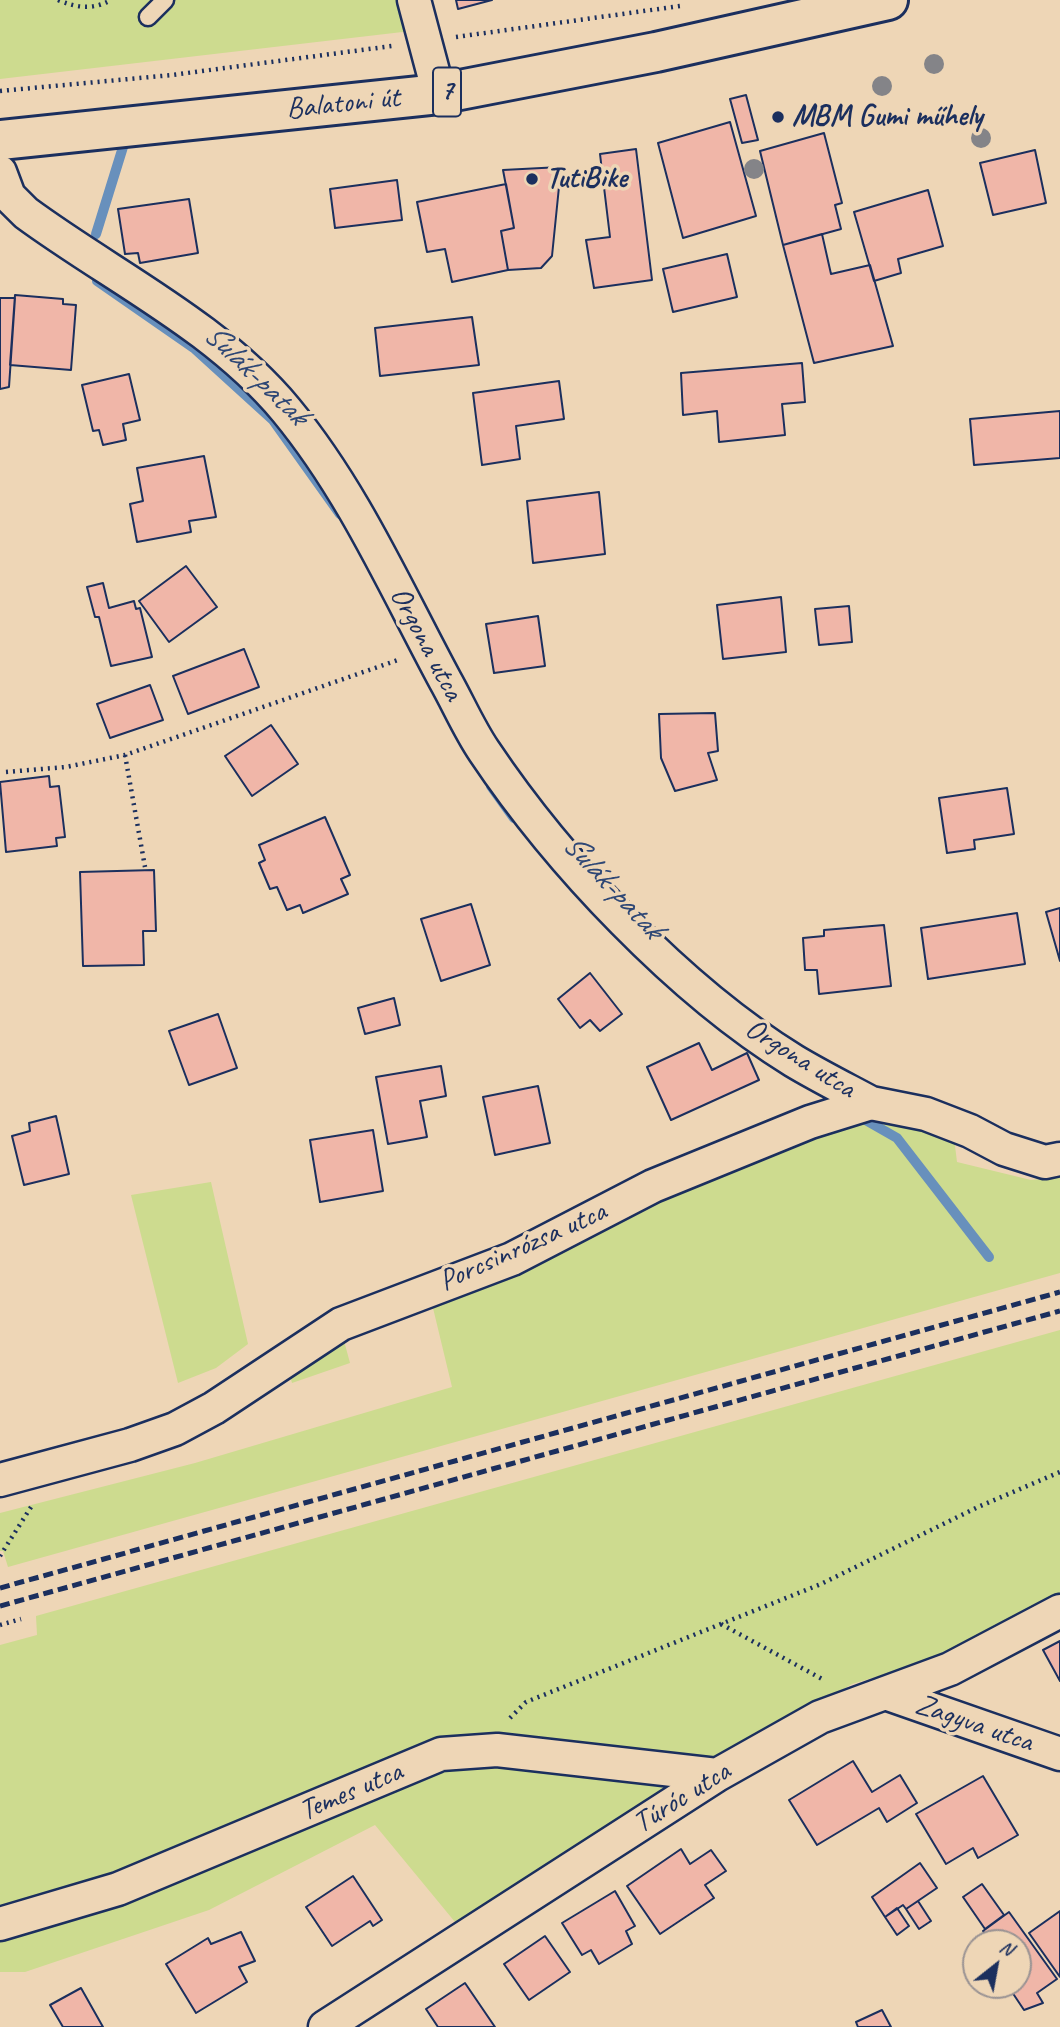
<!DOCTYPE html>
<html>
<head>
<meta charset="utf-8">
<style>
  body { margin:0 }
  #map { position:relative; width:1060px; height:2027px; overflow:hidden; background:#eed6b6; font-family:Caveat,sans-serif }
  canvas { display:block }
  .north { position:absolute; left:962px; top:1929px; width:70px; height:70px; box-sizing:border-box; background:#eed6b6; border:2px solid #9a9393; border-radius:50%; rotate:31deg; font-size:19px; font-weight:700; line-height:28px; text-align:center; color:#1b2f5e }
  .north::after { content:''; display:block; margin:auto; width:24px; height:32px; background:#1b2f5e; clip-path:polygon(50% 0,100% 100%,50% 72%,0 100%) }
</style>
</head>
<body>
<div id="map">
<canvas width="1060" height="2027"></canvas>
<div class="north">N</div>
</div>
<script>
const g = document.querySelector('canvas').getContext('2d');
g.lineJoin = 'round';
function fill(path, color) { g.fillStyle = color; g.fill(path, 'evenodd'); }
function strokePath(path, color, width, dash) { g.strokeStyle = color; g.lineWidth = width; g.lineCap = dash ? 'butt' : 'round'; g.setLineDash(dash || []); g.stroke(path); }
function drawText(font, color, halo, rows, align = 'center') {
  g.font = font + ' Caveat,sans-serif'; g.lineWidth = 7; g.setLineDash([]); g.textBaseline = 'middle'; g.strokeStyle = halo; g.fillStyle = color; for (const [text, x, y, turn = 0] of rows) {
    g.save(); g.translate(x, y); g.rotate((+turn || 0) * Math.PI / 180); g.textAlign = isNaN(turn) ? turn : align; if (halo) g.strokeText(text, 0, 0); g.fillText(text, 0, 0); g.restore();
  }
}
fill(new Path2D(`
  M0,0h400l11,31 -411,48z
  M873,1090l77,15 7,57 74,18 29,-3v96l-1052,294 -5,-16h-3v-38l195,-50 257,-76 -19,-79 -90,29 7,26 -58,20 -4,-14 72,-47z
  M211,1182l37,162 -32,24 -38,15 -47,-188z
  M1060,1330v264l-121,64 -87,26 -397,238 -80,-97 -166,85 -184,62h-25v-327l37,-10 -1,-19z`), '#cddb8f');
strokePath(new Path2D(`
  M96,234l27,-87
  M97,281l98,68 78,71 67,94
  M491,786l23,32
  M862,1118l35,20 92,119`), '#6890bc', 10);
const building = new Path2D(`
  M456,0h36l-34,9z
  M746,95l12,45 -16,3 -12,-44z
  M730,122l26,94 -73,22 -25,-95z
  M824,133l18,70 -7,2 6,24 -58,16 -23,-94z
  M636,149l16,131 -58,8 -8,-48 24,-3 -10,-83z
  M1035,150l11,53 -53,12 -13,-52z
  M561,167l-9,89 -11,12 -33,2 -7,-39 13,-3 -11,-58z
  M397,180l5,40 -67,8 -5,-39z
  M506,184l8,44 -13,3 7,39 -56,12 -7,-33 -18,3 -10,-50z
  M928,190l15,56 -45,13 3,14 -27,8 -20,-69z
  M189,199l9,54 -58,10 -2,-10 -13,1 -7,-45z
  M822,234l9,40 39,-9 23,81 -79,17 -31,-118z
  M727,254l10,43 -64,15 -10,-43z
  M15,295l48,4v5l13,1 -5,65 -61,-5z
  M0,298h15l-6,89 -9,2z
  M472,317l7,48 -99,11 -5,-48z
  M802,363l3,39 -23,2 3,31 -66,7 -2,-31 -34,4 -2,-42z
  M129,374l11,46 -17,4 3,16 -23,5 -4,-15 -6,1 -11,-46z
  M559,381l5,38 -48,7 4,33 -38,6 -9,-72z
  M1060,411v47l-86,7 -4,-46z
  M204,456l12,61 -27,4 2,11 -54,10 -7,-38 13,-3 -6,-33z
  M599,492l6,62 -72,9 -6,-62z
  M186,566l31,41 -48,35 -30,-41z
  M103,583l6,25 25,-7 2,8 4,-1 12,49 -41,9 -12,-49h-4l-8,-30z
  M781,597l5,55 -63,7 -6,-54z
  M849,606l3,36 -33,3 -4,-36z
  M538,616l7,50 -51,7 -8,-49z
  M244,649l15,38 -71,27 -15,-38z
  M150,685l13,35 -53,18 -13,-34z
  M715,713l3,38 -10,2 9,27 -42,11 -14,-33 -2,-44z
  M271,725l27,39 -46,32 -27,-40z
  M49,776l1,11 9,-1 6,51 -9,1 1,8 -51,6 -6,-70z
  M1007,788l7,46 -40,6 1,9 -28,4 -8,-55z
  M325,817l25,58 -9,4 7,15 -45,19 -3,-8 -13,5 -10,-23 -7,2 -11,-26 6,-3 -6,-15z
  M154,870l2,61h-13l1,34 -61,1 -3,-94z
  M471,904l19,61 -49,16 -20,-62z
  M1060,908v53l-14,-49z
  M1017,913l8,51 -97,15 -7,-51z
  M884,925l7,61 -72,8 -2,-24h-12l-2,-32 21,-2v-6z
  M590,973l32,41 -22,17 -10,-11 -10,8 -22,-29z
  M394,998l6,27 -35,9 -7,-26z
  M218,1014l19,54 -48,17 -20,-54z
  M699,1043l13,27 35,-17 12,27 -88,40 -24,-53z
  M441,1066l5,30 -26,5 7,36 -39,7 -12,-67z
  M538,1086l12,57 -55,12 -12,-58z
  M56,1116l13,58 -45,11 -12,-49 18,-5 -1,-8z
  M373,1130l10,61 -63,11 -10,-62z
  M1060,1641v40l-17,-31z
  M853,1761l19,31 28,-17 17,28 -30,19 -8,-14 -62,37 -28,-45z
  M983,1776l35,59 -40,23 -5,-10 -27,16 -30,-50z
  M681,1849l9,15 21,-14 15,21 -21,14 9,13 -54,36 -33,-48z
  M920,1863l17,25 -31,21 -3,-4 -18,12 -13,-20z
  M353,1876l29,44 -9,6 -3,-5 -38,25 -26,-39z
  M982,1884l22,31 -19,14 -22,-32z
  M615,1891l20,35 -9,5 6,13 -33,20 -8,-14 -9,5 -20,-32z
  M918,1901l13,20 -12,8 -13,-20z
  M897,1908l12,18 -12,9 -12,-18z
  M1060,1911v66l-31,-44z
  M1009,1912l48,67 -20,14 6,10 -19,7 -16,-24 10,-1v-42h-26l-9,-12z
  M241,1932l14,29 -16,6 8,15 -51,31 -30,-49 42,-26 3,6z
  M545,1936l25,36 -41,28 -25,-36z
  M465,1983l30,44h-57l-12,-18z
  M81,1988l22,39h-40l-13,-22z
  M882,2010l9,17h-33l-2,-5z`);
fill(building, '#f0b6a8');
strokePath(building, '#1b2f5e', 2);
const service = new Path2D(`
  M148,17l17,-17`);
const minor = new Path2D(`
  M414,0l25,94
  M0,172l9,24 17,17c87,64 189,112 260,197 67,81 109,177 159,270 13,23 24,49 39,71 75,112 195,239 310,310 25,15 51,28 77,42
  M0,1480l130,-35 45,-16 39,-21 127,-84 171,-65 141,-73 157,-64 61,-19 55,11 44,17 34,18 41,13 15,-3
  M888,1694l172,60
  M0,1924l118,-35 323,-135 56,-4 220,25
  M325,2027l392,-252 103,-58 130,-48 110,-58`);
const primary = new Path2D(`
  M0,140l439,-46 217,-42 232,-52`);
strokePath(service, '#1b2f5e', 21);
strokePath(minor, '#1b2f5e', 37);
strokePath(primary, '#1b2f5e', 44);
strokePath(new Path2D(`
  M58,0c19,8 35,10 53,0
  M456,37l224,-31
  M0,91l172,-16 220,-29
  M125,755l20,112
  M6,772l60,-5 59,-12 273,-95
  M0,1556l31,-49
  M721,1624l103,56
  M0,1625l21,-6
  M510,1718l16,-16 295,-118 157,-77 82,-35`), '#1b2f5e', 4.5, [2, 5]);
strokePath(service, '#eed6b6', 16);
strokePath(minor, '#eed6b6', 32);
strokePath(primary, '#eed6b6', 38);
strokePath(new Path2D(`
  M0,1588l1060,-296
  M0,1606l1060,-295`), '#1b2f5e', 5, [10, 5]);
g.fillStyle = '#848488';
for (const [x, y] of [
  [934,64],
  [882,86],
  [981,138],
  [754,169]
]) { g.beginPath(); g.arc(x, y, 10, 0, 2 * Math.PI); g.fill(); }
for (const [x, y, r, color] of [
  [778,117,7,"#1b2f5e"],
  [532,179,7,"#1b2f5e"]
]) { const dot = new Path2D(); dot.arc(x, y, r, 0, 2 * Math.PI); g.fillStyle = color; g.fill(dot); strokePath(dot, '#eed6b6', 2.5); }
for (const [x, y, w] of [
  [447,92,28]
]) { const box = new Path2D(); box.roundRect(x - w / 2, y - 24.5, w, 49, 5); g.fillStyle = '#eed6b6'; g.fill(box); strokePath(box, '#1b2f5e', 2); }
drawText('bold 28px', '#1b2f5e', null, [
  ["7",447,92]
]);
drawText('30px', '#1b2f5e', '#eed6b6', [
  ["Balatoni út",343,104,-6],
  ["Orgona utca",426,644,62],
  ["Orgona utca",800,1059,32],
  ["Porcsinrózsa utca",523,1247,-24],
  ["Zagyva utca",974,1724,19],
  ["Temes utca",351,1792,-23],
  ["Túróc utca",682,1798,-32]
]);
drawText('bold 30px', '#1b2f5e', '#eed6b6', [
  ["MBM Gumi műhely",792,117],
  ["TutiBike",546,179]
], 'left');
drawText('italic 32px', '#2e4775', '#eed6b6', [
  ["Sulák-patak",255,375,44],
  ["Sulák-patak",612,887,47]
]);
</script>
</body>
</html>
